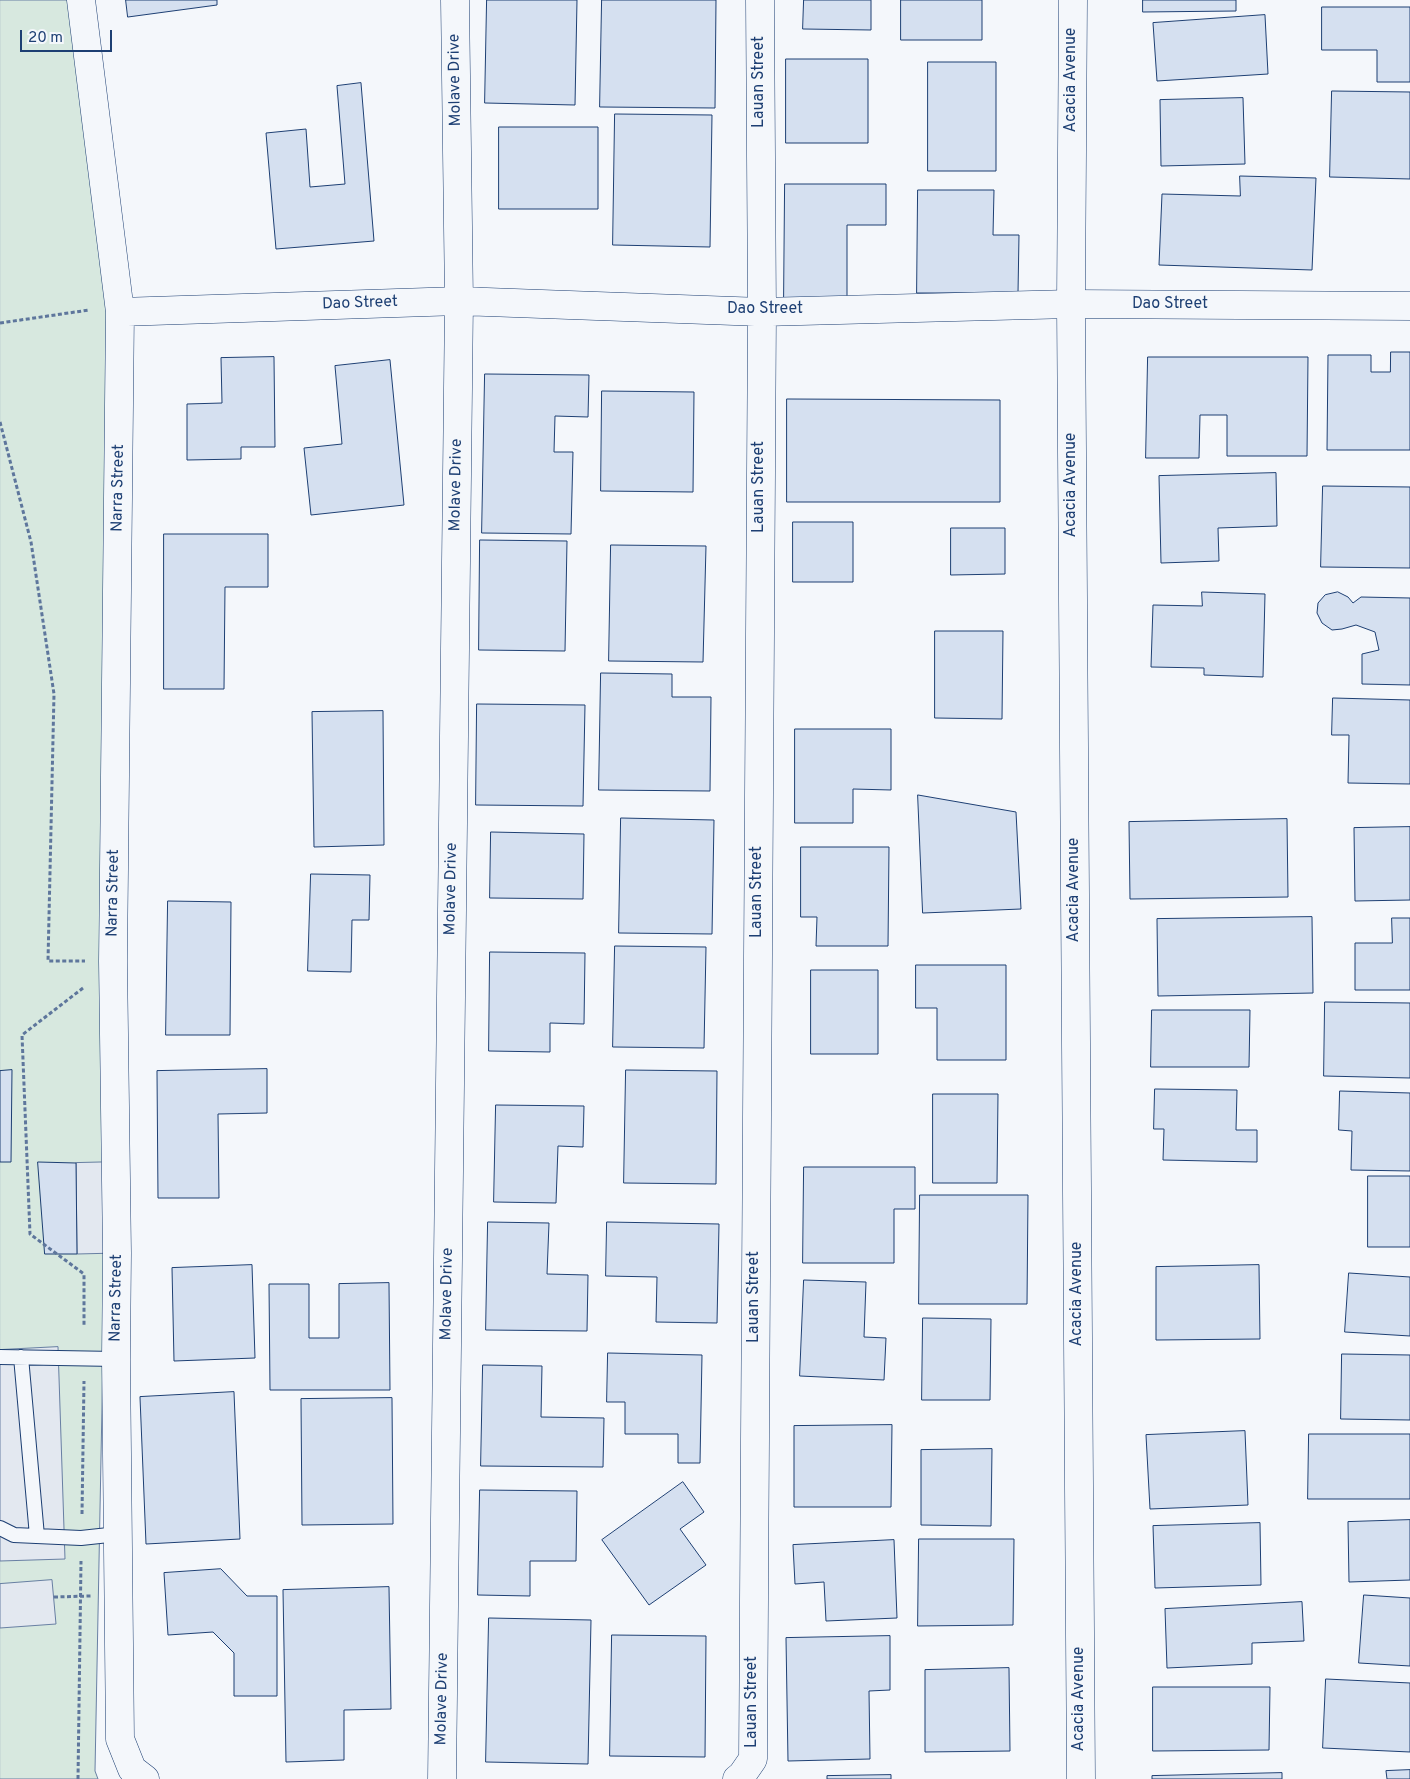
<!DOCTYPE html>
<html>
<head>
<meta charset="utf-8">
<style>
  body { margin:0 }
  #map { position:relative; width:1410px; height:1779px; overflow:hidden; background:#f4f7fb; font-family:Overpass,sans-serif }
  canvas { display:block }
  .scale { position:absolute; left:20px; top:30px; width:92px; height:22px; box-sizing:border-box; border:2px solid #1d3f73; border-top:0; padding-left:6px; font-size:15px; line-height:18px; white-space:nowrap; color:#1d3f73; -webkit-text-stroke:4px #f4f7fb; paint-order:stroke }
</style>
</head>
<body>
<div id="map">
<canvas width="1410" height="1779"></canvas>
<div class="scale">20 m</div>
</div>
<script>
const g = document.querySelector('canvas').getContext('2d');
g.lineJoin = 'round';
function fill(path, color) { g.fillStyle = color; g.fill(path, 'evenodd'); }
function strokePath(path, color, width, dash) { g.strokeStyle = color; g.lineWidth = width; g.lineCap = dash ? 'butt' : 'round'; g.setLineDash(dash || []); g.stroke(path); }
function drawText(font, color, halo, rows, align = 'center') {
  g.font = font + ' Overpass,sans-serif'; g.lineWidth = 4; g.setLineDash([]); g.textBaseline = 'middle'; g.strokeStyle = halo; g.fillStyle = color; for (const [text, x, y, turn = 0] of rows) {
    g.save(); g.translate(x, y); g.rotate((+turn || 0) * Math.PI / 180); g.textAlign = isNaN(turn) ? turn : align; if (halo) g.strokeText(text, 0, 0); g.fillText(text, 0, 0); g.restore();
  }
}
const green = new Path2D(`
  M0,0h72l38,303 -5,946 -10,522 3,8h-98z`);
fill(green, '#d7e8df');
strokePath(green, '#687fa3', 1);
const parking = new Path2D(`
  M116,1162l1,91 -40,1 -1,-91z
  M58,1347l7,212 -65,2v-211z
  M52,1580l4,44 -56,4v-44z`);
fill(parking, '#e3e8f0');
strokePath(parking, '#687fa3', 1);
const building = new Path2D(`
  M126,0h91v5l-89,12z
  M487,0h90l-2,105 -90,-2z
  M602,0h114l-1,108 -115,-1z
  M804,0h67v30l-68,-1z
  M901,0h81v40h-81z
  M1143,0h93v11l-93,1z
  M1322,7h88v75h-33v-32h-55z
  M1265,15l3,59 -111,7 -4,-58z
  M786,59h82v84h-82z
  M928,62h68v109h-68z
  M361,83l13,158 -98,8 -10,-116 40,-4 4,58 35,-3 -8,-98z
  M1332,91l78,1v87l-80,-2z
  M1243,98l2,66 -84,2 -1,-66z
  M615,114l97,1 -2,132 -97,-2z
  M499,127h99v82h-99z
  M1240,176l76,2 -4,92 -153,-5 3,-71 78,2z
  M785,184h101v41h-39v73h-63z
  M918,190h76l-1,45h26l-1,58h-101z
  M1391,352h19v98h-83l1,-95h43v17h19z
  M274,357l1,90h-34v12l-54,1v-56l35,-1 -1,-45z
  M1148,357h160l-1,99h-80v-41h-27l-1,43h-53z
  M390,360l14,145 -93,10 -7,-67 38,-4 -7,-78z
  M485,374l104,1 -1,42 -33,-1 -1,36h19l-2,82 -89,-1z
  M602,391l92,1 -1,100 -92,-1z
  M787,399l213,1v102h-213z
  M1276,473l1,53 -59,2 1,33 -58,2 -2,-87z
  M1323,486l87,1v81l-89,-1z
  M793,522h60v60h-60z
  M951,528h54v46l-54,1z
  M164,534h104v53h-43l-1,102h-60z
  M480,540l87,1 -2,110 -86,-1z
  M611,545l95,1 -3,116 -94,-1z
  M1202,592l63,2 -2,83 -59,-2v-7l-53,-1 2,-62 49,1z
  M1338,592l10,5 5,6 8,-6 49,1v87l-48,-1v-30l17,-4 -4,-18 -19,-7 -14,4 -10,1 -10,-7 -5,-10 1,-10 7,-8z
  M935,631h68l-1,88 -67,-1z
  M601,673l71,1v23h39l-1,94 -111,-1z
  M1333,698l77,2v84l-62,-1 1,-48h-17z
  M477,704l108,1 -2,101 -107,-1z
  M383,711l1,134 -70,2 -2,-135z
  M795,729h96v61l-38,-1v34h-58z
  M918,795l98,17 5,97 -98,4z
  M621,818l93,2 -2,114 -93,-1z
  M1287,819l1,78 -158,2 -1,-77z
  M1410,827v73l-55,1 -1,-73z
  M491,832l93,2 -1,65 -93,-1z
  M801,847h88l-1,99h-72l1,-29h-16z
  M311,874l59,1 -1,45h-17l-1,52 -43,-1z
  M168,901l63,1 -1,133h-64z
  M1312,917l1,76 -155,3 -1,-77z
  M1392,918h18v72h-55v-47h37z
  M615,946l91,1 -2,101 -91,-1z
  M490,952l95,1 -1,71 -34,-1v29l-61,-1z
  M916,965h90v95h-69v-52h-21z
  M811,970h67v84h-67z
  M1325,1002l85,1v75l-86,-2z
  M1152,1010h98l-1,57h-98z
  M267,1069v44l-49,1 1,84h-61l-1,-127z
  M12,1070l-1,92h-11v-91z
  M626,1070l91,1 -1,113 -92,-1z
  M1155,1089l82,1 -1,40h21v32l-94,-2 1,-31h-10z
  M1340,1091l70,2v78l-59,-1 1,-39 -13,-1z
  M933,1094h65l-1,89h-64z
  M496,1105l88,1 -1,41 -25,-1 -2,57 -62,-1z
  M38,1162l38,1 1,91h-32z
  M804,1167h111v42h-21v54h-91z
  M1368,1176h42v71h-42z
  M920,1195h108l-1,109h-108z
  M488,1222l61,1 -2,51 41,1 -1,56 -101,-1z
  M607,1222l112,2 -2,99 -61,-1 1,-45 -51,-1z
  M252,1265l3,93 -81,3 -2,-93z
  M1259,1265l1,74 -104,1v-73z
  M1349,1273l61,4v59l-65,-4z
  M804,1280l62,2 -2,55 22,1 -2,42 -84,-4z
  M389,1283l1,107h-120l-1,-106h40v54h30v-54z
  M923,1318l68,1 -1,81h-68z
  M608,1353l94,2 -2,108h-22v-29h-53v-32h-18z
  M1342,1354l68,1v65l-69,-1z
  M483,1365l59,1 -1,51 63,1 -1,49 -122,-1z
  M234,1392l6,147 -94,5 -6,-147z
  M392,1398l1,126 -91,1 -1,-126z
  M892,1425l-1,82h-97v-81z
  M1245,1431l3,74 -98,4 -4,-74z
  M1309,1434h101v65h-102z
  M992,1449l-1,77 -70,-1v-75z
  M683,1482l21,30 -24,17 26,36 -57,40 -47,-65z
  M480,1490l97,1 -1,70h-46v35l-52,-1z
  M1410,1520v60l-61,2 -1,-60z
  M1260,1523l1,62 -106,3 -2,-62z
  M919,1539h95l-1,86 -95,1z
  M894,1540l3,78 -71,3 -2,-39 -29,2 -2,-39z
  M221,1569l26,27h30v100h-43v-43l-21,-21 -45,3 -4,-62z
  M389,1587l2,122 -47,1v50l-58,2 -3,-172z
  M1364,1595l46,3v68l-51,-3z
  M1302,1602l2,39 -52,2v21l-85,4 -2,-59z
  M489,1618l102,2 -3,144 -102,-2z
  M612,1635l94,1 -1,121 -95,-1z
  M890,1636v54l-21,1 1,68 -82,2 -2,-123z
  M1009,1668l1,83 -85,1v-82z
  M1326,1679l84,4v69l-87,-4z
  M1153,1687h117l-1,63 -116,1z
  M1410,1770v9h-23l-1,-8z
  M1282,1773v6h-130v-3z
  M891,1775v4h-64v-3z`);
fill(building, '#d5e0f0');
strokePath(building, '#1d3f73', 1);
const lane = new Path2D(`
  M0,1357l116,2
  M21,1357l16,179
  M0,1528l14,7 67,3 37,-4`);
const street = new Path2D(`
  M81,0l39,312 -7,649 4,292 -1,106 4,380 12,30 13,10
  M120,312l339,-11 303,11 309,-8 339,2
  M442,1779l17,-1478 -4,-301
  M737,1779l5,-4 11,-16 9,-1447 -2,-312`);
const secondary = new Path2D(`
  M1073,0l-2,304 10,1475`);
strokePath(lane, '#1d3f73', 16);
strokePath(street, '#1d3f73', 29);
strokePath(secondary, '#1d3f73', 29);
strokePath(new Path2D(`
  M0,323l89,-13
  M0,422l31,120 23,152 -6,267h37
  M83,988l-61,47 8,199 54,40v53
  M82,1514l2,-133
  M54,1597l37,-1
  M78,1779l3,-218`), '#5e769c', 3, [4, 2.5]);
strokePath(lane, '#f4f7fb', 14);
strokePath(street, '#f4f7fb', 28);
strokePath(secondary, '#f4f7fb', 28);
drawText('16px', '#1d3f73', '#f4f7fb', [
  ["Molave Drive",456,80,-91],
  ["Acacia Avenue",1072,80,-90],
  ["Lauan Street",760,82,-90],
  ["Dao Street",360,304,-2],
  ["Dao Street",1170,305],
  ["Dao Street",765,310],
  ["Molave Drive",457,485,-89],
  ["Acacia Avenue",1072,485,-90],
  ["Lauan Street",760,487,-90],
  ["Narra Street",119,488,-89],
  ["Molave Drive",452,889,-89],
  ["Acacia Avenue",1075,890,-90],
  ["Lauan Street",758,892,-90],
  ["Narra Street",114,893,-89],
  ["Molave Drive",448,1294,-89],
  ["Acacia Avenue",1078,1294,-90],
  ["Lauan Street",755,1297,-90],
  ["Narra Street",117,1298,-89],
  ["Molave Drive",443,1699,-89],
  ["Acacia Avenue",1080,1699,-90],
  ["Lauan Street",753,1702,-90]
]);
</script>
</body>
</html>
